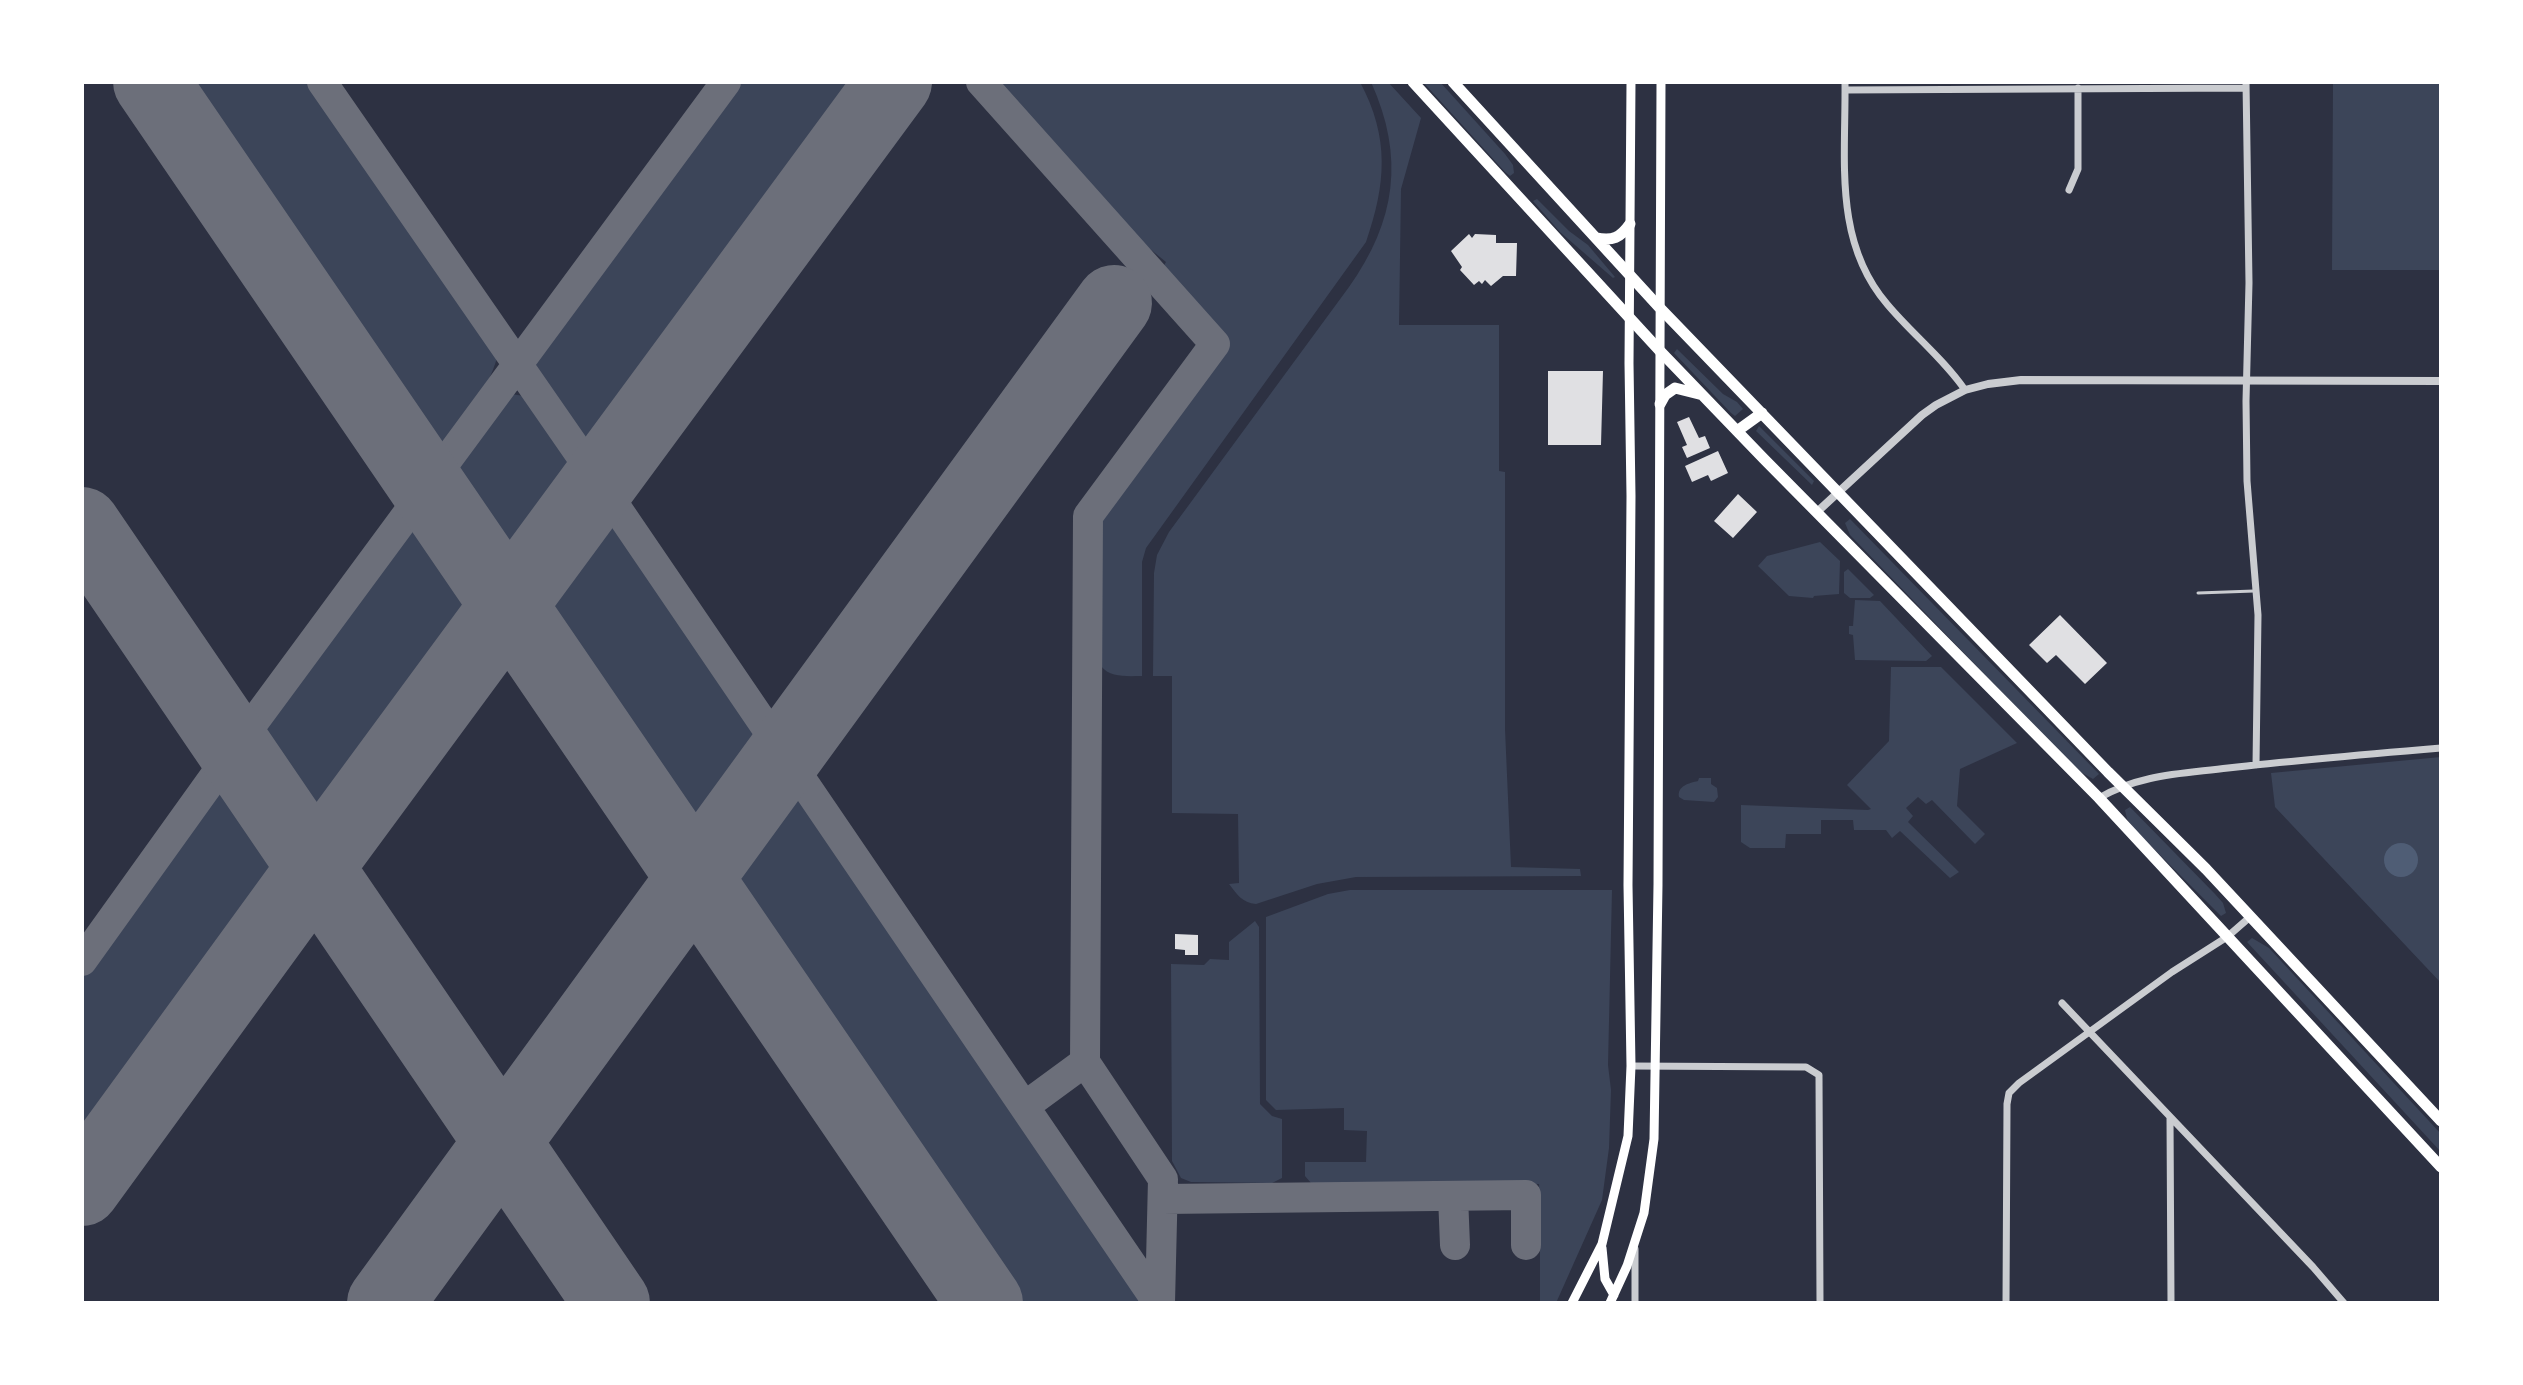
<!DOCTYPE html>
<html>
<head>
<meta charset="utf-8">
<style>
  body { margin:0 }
  #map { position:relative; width:2523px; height:1385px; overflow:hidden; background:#2d3142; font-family:"Open Sans",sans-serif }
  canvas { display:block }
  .frame { position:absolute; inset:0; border:84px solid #fff; pointer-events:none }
</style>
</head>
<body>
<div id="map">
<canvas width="2523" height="1385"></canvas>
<div class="frame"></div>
</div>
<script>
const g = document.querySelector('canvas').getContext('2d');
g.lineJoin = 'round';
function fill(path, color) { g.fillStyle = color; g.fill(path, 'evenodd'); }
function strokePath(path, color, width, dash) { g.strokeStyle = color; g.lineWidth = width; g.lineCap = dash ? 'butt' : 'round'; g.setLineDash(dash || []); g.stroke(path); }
fill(new Path2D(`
  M175,82h138l177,261 7,15c-9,31 -32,63 -55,85l-14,2 -13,-12z
  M735,82h136l-263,356 -7,7h-14l-47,-67 -4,-13 2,-11z
  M996,82h364c30,56 26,102 6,160l-220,306 -4,14v114c-14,0 -32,2 -41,-10 -10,-13 -6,-123 -2,-142 3,-11 9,-19 14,-28l114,-156 -64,-73 3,-5 -38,-31z
  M1371,82h17l33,36 -20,71 -2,136h100v146l6,1v257l6,138 69,2 1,7 -225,1 -39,7 -61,20c-14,-1 -19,-10 -27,-20l10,-1 -1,-69 -66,-1v-137h-19l1,-103 3,-18 12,-23 180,-245c47,-66 56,-130 22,-205z
  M1423,82h17l65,72 8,11 1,8 -4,3 -5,-4z
  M2333,82h108v188h-109z
  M1537,199l32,32 19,14 27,32 -2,1 -53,-46 -27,-31z
  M1677,349l46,45 14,8 6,7 -8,7 -4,-3 -57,-60z
  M511,394l13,2 45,61 3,14 -3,20 -44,59 -12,8 -16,-7 -44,-63 3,-22 46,-65z
  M1759,426l55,55 -2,4 -56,-54z
  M1850,519l249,255 -6,5 -16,-9 -227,-235 -5,-12z
  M426,521c13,11 47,58 51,74 2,8 -1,16 -3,25l-143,195 -5,6 -16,1 -9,-7 -39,-57 -3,-10 4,-20 134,-184 17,-22z
  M601,521l9,1 9,9 133,194c3,8 6,16 5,25 -2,20 -39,65 -55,79l-16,-4 -6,-6 -136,-200 -3,-9 4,-18 45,-65z
  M1820,542l20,19 -1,33 -25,2 -1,2 -24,-2 -31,-30 9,-10z
  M1848,569l26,26 -4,3h-20l-6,-5v-21z
  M1855,600l25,1 52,55 -6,5 -71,-1 -2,-25 -4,-1v-8h4z
  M1891,667h50l76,76 -57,26 -3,37 28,28 -10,10 -43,-44 -6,4 -8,-7 -12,11 7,8 -5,6 51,50 -9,6 -50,-47 -8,7 -6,-8h-32l-1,-10h-32v14h-35l-1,14h-35l-9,-6v-37l127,5 3,-1 -24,-24 42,-44z
  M2441,757v226l-166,-176 -4,-34z
  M1699,778h12v6l6,4 1,9 -4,5 -30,-2 -5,-3c-2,-11 10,-14 19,-16z
  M233,786l46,63 6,20 -1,9 -202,278v-181l129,-177 7,-9z
  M785,792l13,3 11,14 333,486 3,8h-134l-279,-409 -6,-20 4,-13 47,-64z
  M2130,807l85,87 8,9 3,10 -5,3 -86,-86 -8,-11 -2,-9z
  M1350,890h262l-4,175 3,25 -2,58 -7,52 -46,103h-16v-58l-4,-1 -1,-38 5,-2 -1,-20 -228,-1 -6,-7v-14h61l1,-31 -23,-1v-22l-68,2 -10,-10v-183l62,-23z
  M1255,921l4,6 1,177 12,12 10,3v59l-10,5 -81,-1 -10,-4 -9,-17 -1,-197 33,1 6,-6 19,1v-18z
  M2252,938l17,10 172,186v18l-194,-210z`), '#3c4559');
fill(new Path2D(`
  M2384 860a17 17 0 1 1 34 0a17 17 0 1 1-34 0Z`), '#4f5d75');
strokePath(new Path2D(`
  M322,82l277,400 559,821
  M981,82l234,262 -127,172 -3,546 78,117 -3,124
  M694,879l91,-126
  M82,961l152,-212 492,-667
  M1025,1106l60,-44
  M1453,1196l2,49
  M1163,1199l363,-4v50`), '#6c6f7a', 30);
strokePath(new Path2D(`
  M151,82l834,1221
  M82,525l530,778
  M82,1188l233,-320 579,-786
  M385,1303l729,-1000`), '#6c6f7a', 76);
fill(new Path2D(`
  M1469,234l3,4 3,-4 21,1v8h21l-1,33h-13l-12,10 -6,-6 -3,4 -3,-3 -5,4 -14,-15 2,-3 -11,-16z
  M1548,371h55l-2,74h-53z
  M1689,417l10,21 6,-2 5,12 -23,10 -5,-11 5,-2 -10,-23z
  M1718,451l10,22 -17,8 -3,-6 -16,7 -7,-16z
  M1738,494l19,18 -24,26 -19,-17z
  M2060,615l47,48 -22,21 -29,-29 -9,8 -18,-18z
  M1175,934l23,1v20h-13v-5l-10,-1z`), '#e0e0e3');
strokePath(new Path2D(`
  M2198,593l56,-2`), '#caccd0', 3);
strokePath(new Path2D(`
  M1845,82c1,77 -12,159 42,222 25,30 56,54 78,86
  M2246,82l3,201 -3,118 1,80 11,134 -2,150
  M1845,90l401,-2
  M2069,190l9,-21v-81
  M2099,798c42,-24 82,-24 129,-30 71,-8 142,-14 213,-20
  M2062,1003l251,264 31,36
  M1631,1066l175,1 13,8 1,228
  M2170,1117l1,186
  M1635,1303v-54
  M2006,1303l1,-199 2,-11 10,-10 153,-111 55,-35 23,-20`), '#caccd0', 7);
strokePath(new Path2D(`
  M1817,512l105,-97 14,-10 29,-15 23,-6 33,-4 420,1`), '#caccd0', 8);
strokePath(new Path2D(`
  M1602,1248l3,31 9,16
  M1572,1303l30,-59 26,-108 3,-70 -3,-181 3,-389 -2,-133 2,-281
  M1610,1303l17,-37 17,-53 10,-74 4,-254 3,-803`), '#fff', 9);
strokePath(new Path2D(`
  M1413,82l247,269 104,108 335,339 342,369
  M1453,82l206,225 449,465 98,97 235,252
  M1596,238c17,3 24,0 34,-14
  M1660,404l5,-9 10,-7 24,6
  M1737,431l25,-18`), '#fff', 11);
</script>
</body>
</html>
